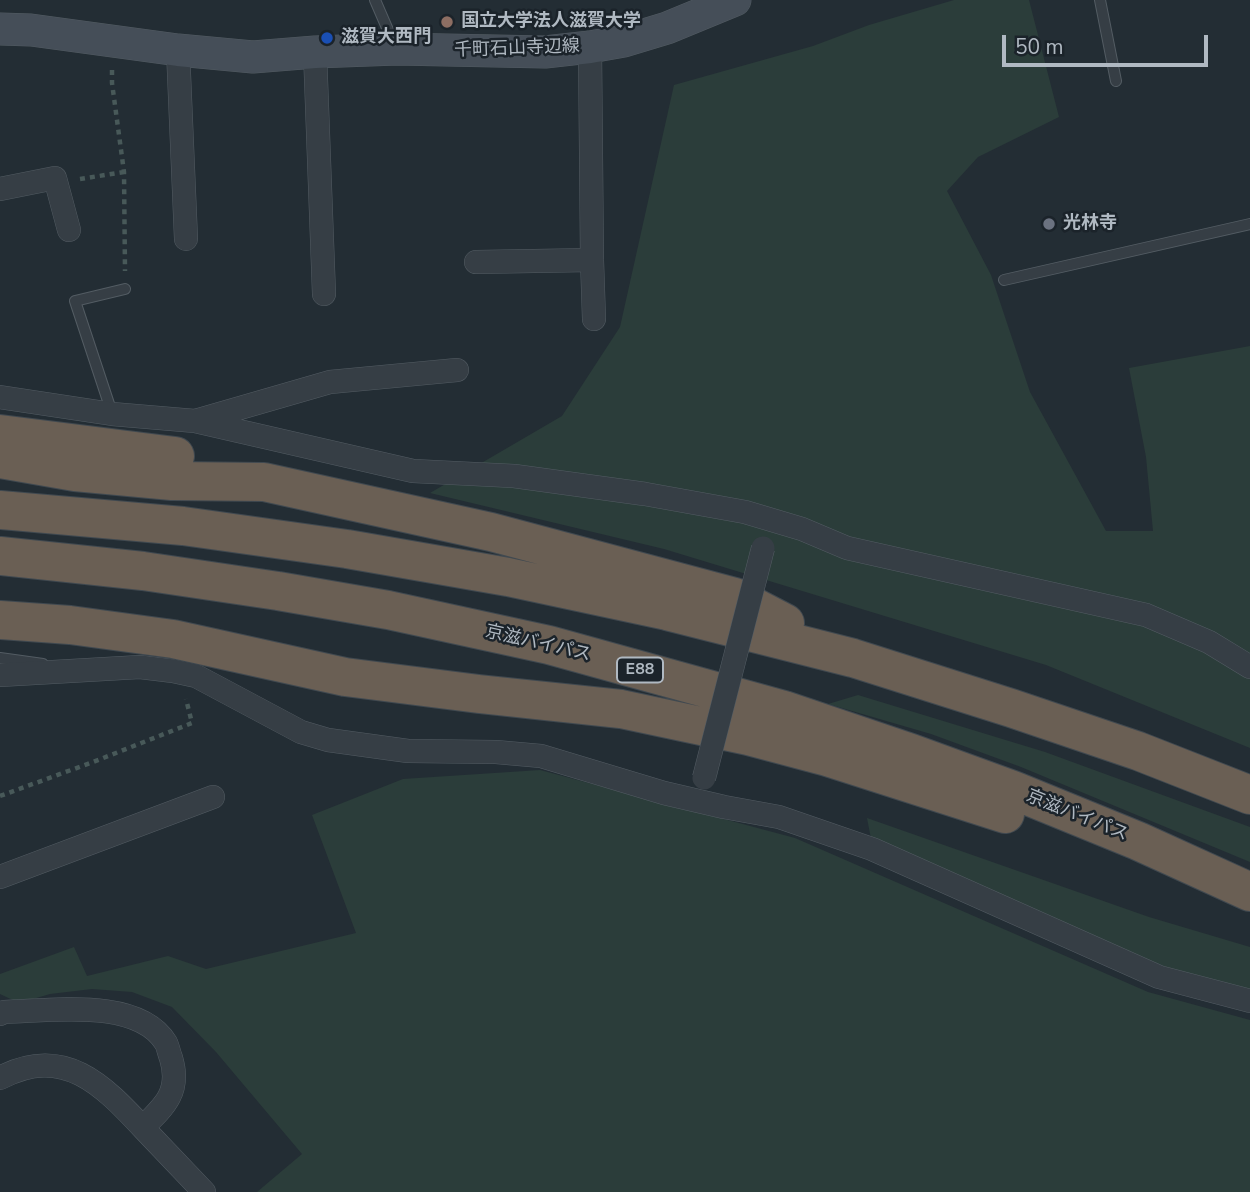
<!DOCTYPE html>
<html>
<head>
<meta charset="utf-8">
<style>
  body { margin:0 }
  #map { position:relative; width:1250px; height:1192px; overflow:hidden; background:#232d34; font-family:"Nunito Sans",sans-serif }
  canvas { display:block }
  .scale { position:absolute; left:1002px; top:35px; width:206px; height:32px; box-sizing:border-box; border:4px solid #b0b9c2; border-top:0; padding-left:9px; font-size:21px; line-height:24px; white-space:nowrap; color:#b0b9c2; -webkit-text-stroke:5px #1b232a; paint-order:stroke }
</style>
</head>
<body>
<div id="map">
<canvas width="1250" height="1192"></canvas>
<div class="scale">50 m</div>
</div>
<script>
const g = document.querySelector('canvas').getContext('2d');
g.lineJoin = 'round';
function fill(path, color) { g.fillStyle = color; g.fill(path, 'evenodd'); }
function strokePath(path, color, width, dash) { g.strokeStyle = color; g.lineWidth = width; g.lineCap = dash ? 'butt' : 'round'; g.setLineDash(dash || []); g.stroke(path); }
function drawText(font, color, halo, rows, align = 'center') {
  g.font = font + ' "Nunito Sans","Noto Sans JP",sans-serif'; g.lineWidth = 5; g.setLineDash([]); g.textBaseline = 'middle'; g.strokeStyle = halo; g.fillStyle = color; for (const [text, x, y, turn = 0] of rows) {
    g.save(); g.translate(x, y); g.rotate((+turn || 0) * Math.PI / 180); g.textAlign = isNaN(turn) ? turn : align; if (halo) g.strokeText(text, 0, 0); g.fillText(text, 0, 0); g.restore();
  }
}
fill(new Path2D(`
  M954,0h75l30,117 -81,40 -31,34 44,84 39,117 76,139h47l-7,-74 -17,-89 121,-22v402l-204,-83 -382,-116 -234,-56 132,-77 58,-89 54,-242 139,-39 56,-21z
  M858,695l187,57 205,75v35l-229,-95 -90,-33 -103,-30z
  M540,770l255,68 353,154 102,28v172h-993l45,-38 -86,-102 -44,-45 -40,-15 -40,-3 -42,5 -31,9 -19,-9v-20l74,-27 13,29 81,-20 38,13 150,-36 -44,-118 91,-36z
  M867,818l282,99 101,30v44l-40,-7 -114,-44 -224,-96z`), '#2b3d3a');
const service = new Path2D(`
  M375,0l19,44
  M1100,0l16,81
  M1004,280l246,-56
  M112,413l-37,-112 50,-12
  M0,658l43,6`);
const minor = new Path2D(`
  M590,47l2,213 2,59
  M178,50l8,189
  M315,52l9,242
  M0,189l55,-11 14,52
  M476,262l116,-2
  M0,397l112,17 83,7 135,-39 127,-12
  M195,421l218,50 101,5 131,18 100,18 57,17 45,19 299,67 63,27 41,25
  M0,675l140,-8 33,4 23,5 105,56 27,8 80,11 88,1 45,4 123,37 60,14 55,10 93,32 287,128 91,24
  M0,877l213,-80
  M0,1014l4,-2c46,-1 134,-15 162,31 2,4 3,10 5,15 10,33 -6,48 -28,69
  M0,1078c64,-34 103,7 144,51 20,21 40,42 60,63`);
const secondary = new Path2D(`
  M0,29l31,1 147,20 75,7 62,-5 82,-3 148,3 45,-5 34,-6 43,-13 68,-28`);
const motorway = new Path2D(`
  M0,434l175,22
  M0,459l75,13 97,9 92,1 227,50 244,65 50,26
  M0,510l183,16 164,23 161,28 159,34 186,47 158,50 127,43 112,44
  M0,556l143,15 135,20 110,19 161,35 235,65 127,43 102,37 125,51 112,51
  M0,620l70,5 103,14 172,38 134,17 142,15 127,27 79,21 178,57`);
strokePath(service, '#535c63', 12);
strokePath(minor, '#535c63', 24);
strokePath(secondary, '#535c63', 33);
strokePath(motorway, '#404950', 40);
strokePath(new Path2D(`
  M112,70v13l12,89 1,99
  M80,179l44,-7
  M0,796l93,-34 99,-39 -6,-24`), '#485959', 4.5, [5, 5]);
strokePath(service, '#363e45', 10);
strokePath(minor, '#363e45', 23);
strokePath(secondary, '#454e58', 32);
strokePath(motorway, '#6a5f54', 38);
const minorBridge = new Path2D(`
  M704,778l59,-230`);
strokePath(minorBridge, '#535c63', 24, []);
strokePath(minorBridge, '#363e45', 23);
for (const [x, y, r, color] of [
  [447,22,7,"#8d6e63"],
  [327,38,7,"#1a4fb4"],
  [1049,224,7,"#6b7280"]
]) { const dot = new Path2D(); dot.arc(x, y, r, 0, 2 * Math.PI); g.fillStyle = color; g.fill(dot); strokePath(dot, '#1b232a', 2.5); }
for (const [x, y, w] of [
  [640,670,46]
]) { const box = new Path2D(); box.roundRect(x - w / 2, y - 12.5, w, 25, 5); g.fillStyle = '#1b232a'; g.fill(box); strokePath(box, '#b0b9c2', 2); }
drawText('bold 16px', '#b0b9c2', null, [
  ["E88",640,670]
]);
drawText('bold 18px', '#b0b9c2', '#1b232a', [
  ["国立大学法人滋賀大学",461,22],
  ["滋賀大西門",341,38],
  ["光林寺",1063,224]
], 'left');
drawText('18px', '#b0b9c2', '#1b232a', [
  ["千町石山寺辺線",517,49,-2],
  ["京滋バイパス",538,644,13],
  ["京滋バイパス",1077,816,22]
]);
</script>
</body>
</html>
